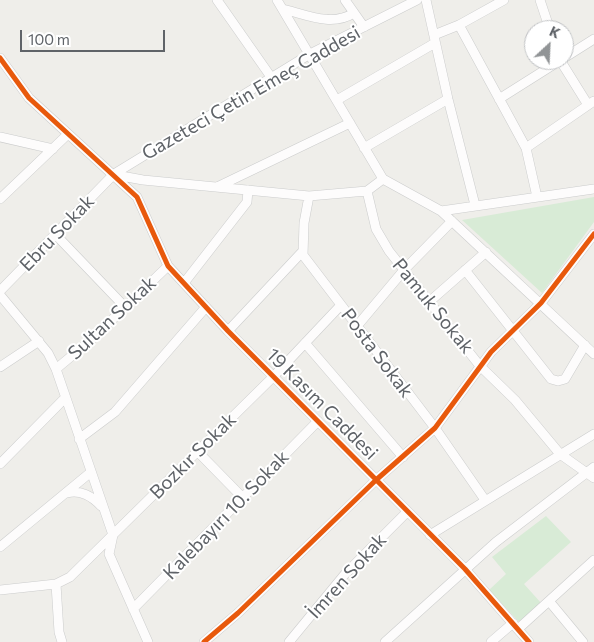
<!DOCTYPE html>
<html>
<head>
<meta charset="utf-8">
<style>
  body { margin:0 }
  #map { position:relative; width:594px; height:642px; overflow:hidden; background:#efeeea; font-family:Commissioner,sans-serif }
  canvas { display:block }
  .north { position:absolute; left:524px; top:20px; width:50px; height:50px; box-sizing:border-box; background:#fff; border:1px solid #bfc1c3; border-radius:50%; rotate:25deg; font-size:14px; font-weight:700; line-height:20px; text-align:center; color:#5f6368 }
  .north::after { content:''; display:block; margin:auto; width:18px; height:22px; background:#919496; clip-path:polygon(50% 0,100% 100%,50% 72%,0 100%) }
  .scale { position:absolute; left:20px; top:30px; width:145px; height:22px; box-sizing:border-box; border:2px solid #5f6368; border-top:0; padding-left:6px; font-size:15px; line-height:18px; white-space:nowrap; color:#5f6368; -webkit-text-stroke:4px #fff; paint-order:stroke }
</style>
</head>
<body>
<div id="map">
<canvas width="594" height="642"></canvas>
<div class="north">K</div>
<div class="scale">100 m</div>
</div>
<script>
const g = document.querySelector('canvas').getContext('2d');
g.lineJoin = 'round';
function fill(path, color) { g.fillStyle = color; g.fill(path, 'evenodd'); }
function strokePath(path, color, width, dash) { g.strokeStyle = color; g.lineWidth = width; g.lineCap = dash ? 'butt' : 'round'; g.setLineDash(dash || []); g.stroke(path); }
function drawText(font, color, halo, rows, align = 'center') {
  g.font = font + ' Commissioner,sans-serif'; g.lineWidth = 4; g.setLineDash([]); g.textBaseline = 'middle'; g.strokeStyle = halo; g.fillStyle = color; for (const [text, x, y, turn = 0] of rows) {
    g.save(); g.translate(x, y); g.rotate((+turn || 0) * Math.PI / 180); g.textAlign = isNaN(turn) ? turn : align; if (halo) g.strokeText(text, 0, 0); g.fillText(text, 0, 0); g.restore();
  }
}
fill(new Path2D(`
  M594,197v25l-52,71 -80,-73z
  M546,516l25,26 -47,42 18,20 -22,19 -31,-33 17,-16 -14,-17z`), '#d8ebd6');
const minor = new Path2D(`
  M217,0l54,77
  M277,0l106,179 58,32 153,143
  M345,0l19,27
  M426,0l22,99 27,106
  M540,0l10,30
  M283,9c24,6 49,18 71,4
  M459,25l67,123 11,49
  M434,35l25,-10 45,-25
  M0,58l29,40 108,99 31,69 60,65 237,238 64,73
  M560,60l28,45
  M499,99l95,-60
  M337,100l98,-57
  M0,137l53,12
  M364,148l84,-49
  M526,148l68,-47
  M116,175l27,5 166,16 58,-5 16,-12
  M217,187l133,-64
  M367,191l9,38 13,22 91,115 35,34 45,54 34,24
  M309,196l-5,27 -1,32 132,173 50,72
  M0,199l67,-64
  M441,211l153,-22
  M55,234l69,72
  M465,270l86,109 7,2 7,-2 20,-34
  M184,283l63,-81 1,-12
  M0,291l114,-117 196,-120 107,-54
  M0,295l48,58 8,16 57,166 -4,19 39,88
  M429,302l57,-50
  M357,326l47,-56 48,-49
  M228,331l74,-79
  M305,343l98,114
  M0,367l39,-26
  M56,369l36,-30 76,-73
  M79,439l36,-27 91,-105
  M197,451l47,48
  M0,464l65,-66
  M67,493c13,-4 26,4 34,13
  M430,535l164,-101
  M0,547l91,-75
  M56,584l3,48 3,10
  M0,590l56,-6 14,-7 203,-200 68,-72
  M549,601l34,41
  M133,609l185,-188
  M518,629l76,-69
  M204,642l34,-29 138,-133 59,-52 56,-76 50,-49 53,-69
  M289,642l56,-68 62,-62
  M385,642l111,-100 98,-75
  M491,642l22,-19`);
strokePath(minor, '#cbcccc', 10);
strokePath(minor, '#fdfcfc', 9);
strokePath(new Path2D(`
  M0,58l29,40 108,99 31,69 60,65 237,238 64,73
  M204,642l34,-29 138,-133 59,-52 56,-76 50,-49 53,-69`), '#e8590c', 5);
drawText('19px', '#5f6368', '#fff', [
  ["Gazeteci Çetin Emeç Caddesi",251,93,-30],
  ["Ebru Sokak",57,233,-46],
  ["Pamuk Sokak",433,306,51],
  ["Sultan Sokak",112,318,-43],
  ["Posta Sokak",377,353,53],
  ["19 Kasım Caddesi",322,404,45],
  ["Bozkır Sokak",193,456,-45],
  ["Kalebayırı 10. Sokak",226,515,-46],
  ["İmren Sokak",347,576,-48]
]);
</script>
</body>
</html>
